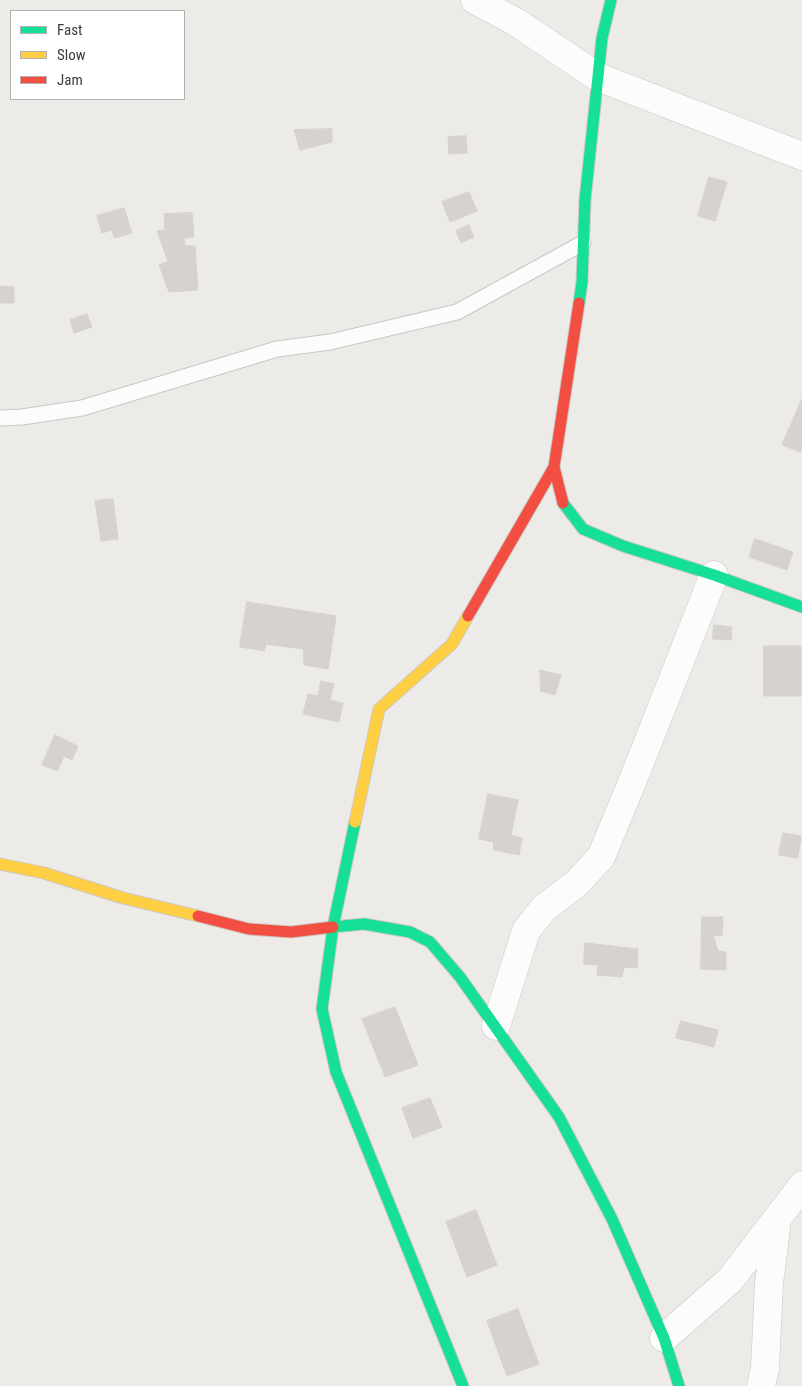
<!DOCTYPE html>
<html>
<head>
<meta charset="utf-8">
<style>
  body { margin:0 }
  #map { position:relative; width:802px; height:1386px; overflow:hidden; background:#edebe8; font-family:"Roboto Condensed",sans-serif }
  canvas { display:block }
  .legend { position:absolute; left:10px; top:10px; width:175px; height:90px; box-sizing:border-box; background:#fff; border:1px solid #b3b1af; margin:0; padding:6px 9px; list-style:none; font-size:15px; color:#423b36 }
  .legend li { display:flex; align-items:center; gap:10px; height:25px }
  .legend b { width:25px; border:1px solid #b3b1af }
</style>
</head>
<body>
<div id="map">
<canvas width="802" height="1386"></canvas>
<ul class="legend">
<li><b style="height:6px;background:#16e098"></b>Fast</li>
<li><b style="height:6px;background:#ffcf43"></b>Slow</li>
<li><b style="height:6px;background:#f24e42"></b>Jam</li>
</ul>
</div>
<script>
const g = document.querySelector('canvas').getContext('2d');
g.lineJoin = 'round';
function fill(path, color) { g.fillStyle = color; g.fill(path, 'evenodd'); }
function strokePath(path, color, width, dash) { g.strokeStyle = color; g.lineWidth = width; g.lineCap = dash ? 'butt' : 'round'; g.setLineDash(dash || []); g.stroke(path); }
const building = new Path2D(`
  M332,129v13l-32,8 -6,-20z
  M466,136l1,17 -18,1 -1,-17z
  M709,177l18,5 -12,39 -17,-5z
  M469,192l8,19 -27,11 -8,-20z
  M124,208l8,25 -18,5 -2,-8 -10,3 -5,-17z
  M192,213l2,24 -10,1 1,8h10l3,44 -29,2 -10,-27 9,-4 -11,-30 8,-1 -1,-16z
  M469,225l5,12 -13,6 -5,-12z
  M0,286l14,1v16h-14z
  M87,314l5,13 -18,6 -4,-13z
  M802,399v49l-2,4 -18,-7z
  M113,499l5,40 -17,2 -6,-40z
  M755,539l38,13 -6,18 -38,-13z
  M247,602l89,14 -8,53 -24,-4 -1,-16 -37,-5 -2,7 -24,-4z
  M714,625l18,2 -1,13 -18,-1z
  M764,646h37v50h-37z
  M540,670l21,5 -6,20 -14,-4z
  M321,681l13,3 -4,16 13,3 -4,19 -36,-8 5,-20 10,2z
  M55,735l23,11 -6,14 -8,-4 -7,15 -15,-6z
  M488,794l30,6 -7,35 11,3 -3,17 -25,-5 -1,-8 -14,-3z
  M783,833l18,3 -3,22 -19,-3z
  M702,917h21l-1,19 -9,-1 5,16 8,1v18l-25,-1z
  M585,943l53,6 -1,19 -13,-1 -2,10 -25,-2 1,-10 -14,-1z
  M395,1007l23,58 -33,12 -23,-58z
  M681,1021l37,9 -4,17 -38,-9z
  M430,1098l12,29 -29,11 -11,-30z
  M476,1210l21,55 -30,12 -21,-55z
  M518,1309l21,55 -32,12 -20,-55z`);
fill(building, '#d5d2cf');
strokePath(building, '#d5d1ce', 1);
const lane = new Path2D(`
  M0,418l22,-1 60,-9 195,-59 53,-7 127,-30 126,-69`);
const street = new Path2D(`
  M475,0l41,22 82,55 204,79
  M496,1026l30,-95 18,-23 32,-24 25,-27 32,-77 81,-205
  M664,1338l66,-58 72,-94
  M761,1386l4,-18 4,-85 8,-63`);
const fast = new Path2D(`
  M579,303l3,-21 3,-82 17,-162 9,-38
  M563,503l20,26 40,17 91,29 88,32
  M355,822l-22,105 -11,82 14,63 127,314
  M333,927l31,-3 46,8 20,10 30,35 99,140 53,102 52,119 15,48`);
const slow = new Path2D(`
  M355,822l24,-113 73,-65 16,-28
  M0,864l44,9 79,25 75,18`);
const jam = new Path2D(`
  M563,503l-9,-36 25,-164
  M468,616l86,-149
  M198,916l51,13 42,3 42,-5`);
strokePath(lane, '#c9c7c4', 17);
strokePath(street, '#c9c7c4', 29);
strokePath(fast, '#cdc8c1', 13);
strokePath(slow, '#cdc8c1', 13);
strokePath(jam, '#cdc8c1', 13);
strokePath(lane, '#fcfcfc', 15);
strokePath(street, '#fcfcfc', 28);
strokePath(fast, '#16e098', 11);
strokePath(slow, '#ffcf43', 11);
strokePath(jam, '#f24e42', 11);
</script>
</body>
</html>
